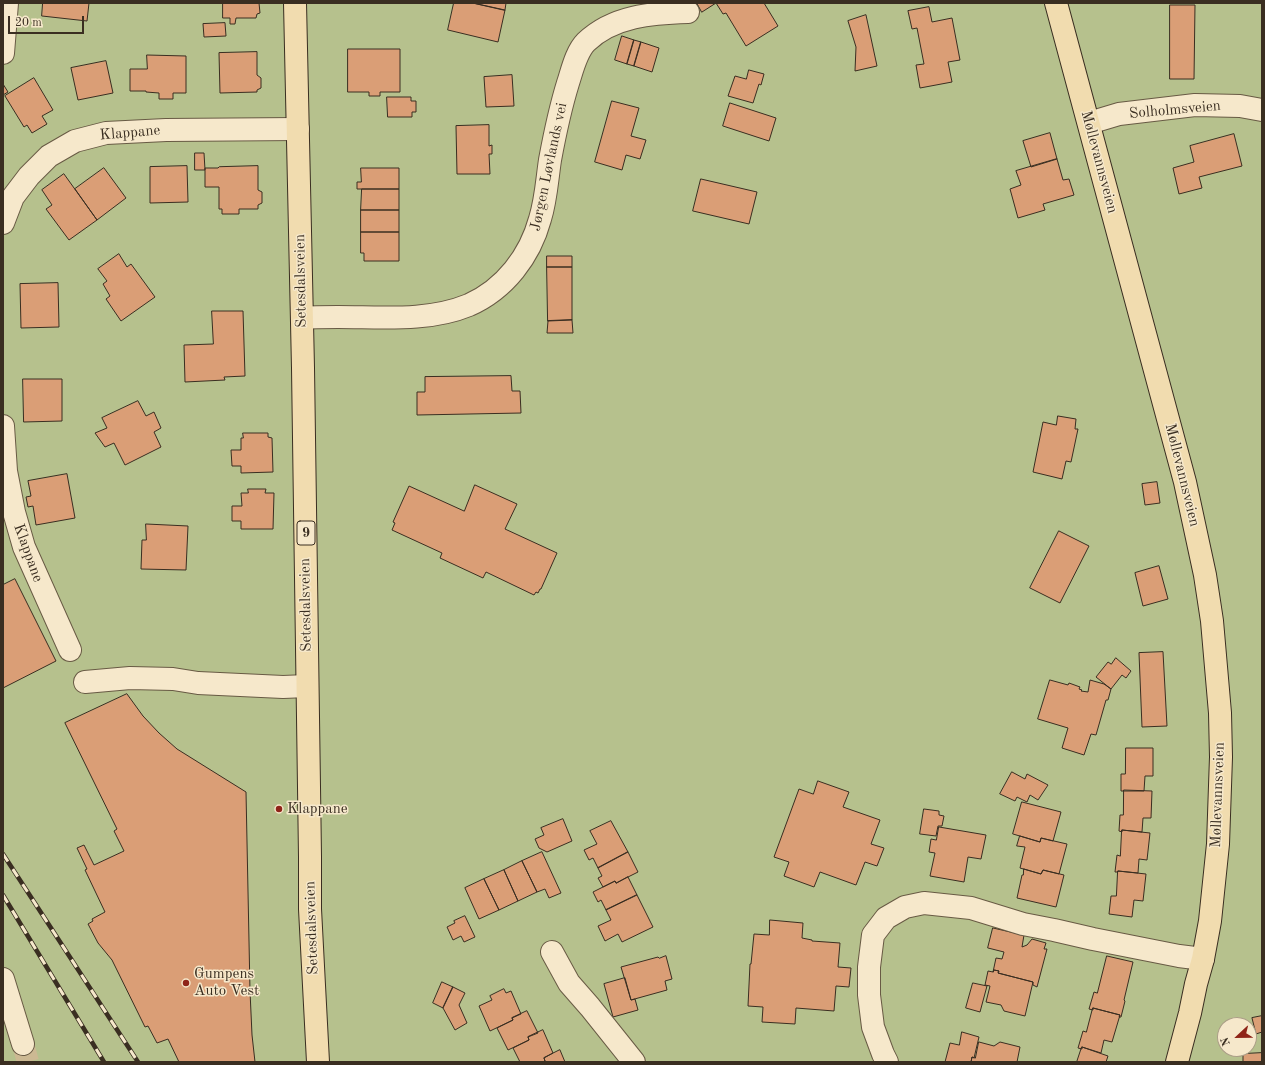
<!DOCTYPE html>
<html>
<head>
<meta charset="utf-8">
<style>
  body { margin:0 }
  #map { position:relative; width:1265px; height:1065px; overflow:hidden; background:#f1dcaf; font-family:"Old Standard TT",serif }
  canvas { display:block }
  .frame { position:absolute; inset:0; border:4px solid #3a2e21; pointer-events:none }
  .north { position:absolute; left:1217px; top:1017px; width:40px; height:40px; box-sizing:border-box; background:#f6e8cb; border:1px solid #ab9e87; border-radius:50%; rotate:248deg; font-size:11px; font-weight:700; line-height:16px; text-align:center; color:#3a2e21 }
  .north::after { content:''; display:block; margin:auto; width:14px; height:18px; background:#8f2418; clip-path:polygon(50% 0,100% 100%,50% 72%,0 100%) }
  .scale { position:absolute; left:8px; top:16px; width:76px; height:18px; box-sizing:border-box; border:2px solid #3a2e21; border-top:0; padding-left:5px; font-size:12px; line-height:14px; white-space:nowrap; color:#3a2e21; -webkit-text-stroke:3px #f6e8cb; paint-order:stroke }
</style>
</head>
<body>
<div id="map">
<canvas width="1265" height="1065"></canvas>
<div class="frame"></div>
<div class="north">N</div>
<div class="scale">20 m</div>
</div>
<script>
const g = document.querySelector('canvas').getContext('2d');
g.lineJoin = 'round';
function fill(path, color) { g.fillStyle = color; g.fill(path, 'evenodd'); }
function strokePath(path, color, width, dash) { g.strokeStyle = color; g.lineWidth = width; g.lineCap = dash ? 'butt' : 'round'; g.setLineDash(dash || []); g.stroke(path); }
function drawText(font, color, halo, rows, align = 'center') {
  g.font = font + ' "Old Standard TT",serif'; g.lineWidth = 3; g.setLineDash([]); g.textBaseline = 'middle'; g.strokeStyle = halo; g.fillStyle = color; for (const [text, x, y, turn = 0] of rows) {
    g.save(); g.translate(x, y); g.rotate((+turn || 0) * Math.PI / 180); g.textAlign = isNaN(turn) ? turn : align; if (halo) g.strokeText(text, 0, 0); g.fillText(text, 0, 0); g.restore();
  }
}
fill(new Path2D(`
  M3,3h1259v1059h-1259zM1225,1025h24v24h-24z`), '#b6c18d');
const building = new Path2D(`
  M43,3h46l-2,18 -45,-5z
  M223,3h36l1,10 -3,1 -1,4h-20l-1,6h-5v-6h-7z
  M454,3h19l32,7 -7,32 -50,-12z
  M473,3h33l-1,7z
  M697,3h67l14,23 -32,20 -20,-33 -3,1 -7,-11 -14,9z
  M1170,5h25l-1,74h-24z
  M929,7l3,15 20,-4 8,42 -12,2 4,20 -32,6 -4,-23 8,-1 -7,-36 -5,1 -4,-18z
  M866,15l11,51 -22,5 1,-24 -8,-26z
  M225,23l1,13 -22,1 -1,-13z
  M622,36l12,4 -7,24 -12,-4z
  M634,40l7,2 -7,24 -7,-2z
  M641,42l18,6 -7,24 -18,-6z
  M348,49h52v43h-20v4h-11v-4h-21z
  M257,52v23l4,3v10l-4,2v2l-37,1 -1,-40z
  M147,55l39,1v37h-13v6h-14v-6l-13,-1v-1h-16v-22h17z
  M106,61l7,32 -35,7 -7,-32z
  M749,70l15,4 -3,11 -2,-1 -6,19 -25,-7 7,-20 11,3z
  M512,75l2,31 -28,1 -2,-30z
  M34,78l19,32 -11,6 5,8 -15,9 -5,-8 -3,2 -19,-31z
  M3,84l5,8 -5,3z
  M387,97h24v4h5v11h-4v5h-24z
  M612,101l27,7 -8,28 15,4 -6,19 -14,-4 -4,15 -27,-8z
  M730,103l46,15 -7,23 -46,-15z
  M489,125v21l3,-1v9h-3l1,20h-33l-1,-48z
  M1050,133l7,26 -26,8 -8,-26z
  M1234,134l8,32 -43,11 3,11 -23,6 -6,-26 21,-6 -4,-16z
  M195,153h9l1,17h-10z
  M1057,159l6,21 6,-1 5,16 -31,9 2,6 -27,8 -8,-29 11,-4 -5,-14z
  M187,166l1,36 -38,1v-36z
  M258,166v24l4,2v11l-4,2v4h-19v5h-17v-5h-3v-22h-14v-19h13l1,-1z
  M104,168l22,30 -29,22 -22,-31z
  M361,168h38v21h-42v-7h4z
  M64,174l33,46 -28,20 -23,-31 6,-4 -10,-15z
  M701,179l56,13 -8,32 -56,-13z
  M362,189h37v21h-38z
  M361,210h38v22h-38z
  M361,232h38v29h-35v-8h-3z
  M119,254l8,13 4,-3 24,33 -34,24 -15,-22 4,-3 -7,-12 4,-3 -9,-12z
  M547,256h25v11h-25z
  M547,267h25v53l-24,1z
  M58,283l1,44 -38,1 -1,-44z
  M212,311h31l2,65 -21,1 1,3 -40,2 -1,-37 29,-1z
  M572,320l1,13h-26l1,-12z
  M511,376l1,15h8l1,22 -104,2v-23h8v-15z
  M23,379h39v42l-38,1z
  M138,401l8,15 8,-4 7,16 -7,4 7,15 -36,18 -11,-22 -9,4 -10,-14 12,-5 -5,-10z
  M1058,416l18,3 -1,10h3l-7,33 -5,-1 -4,18 -29,-7 10,-50 13,3z
  M243,433h25v4l4,1 1,34 -32,1v-7h-9l-1,-16h10v-12h2z
  M67,474l8,44 -39,7 -3,-19 -5,1 -2,-10 5,-1 -3,-15z
  M1157,482l3,21 -15,2 -3,-21z
  M475,485l42,19 -12,25 52,24 -16,36h-1l-2,4 -2,-1 -2,3 -48,-23 -3,6 -43,-20 2,-5 -50,-23 3,-7 -2,-1 16,-36 55,25z
  M248,489h18l-1,4h9l-1,36h-32v-8h-9v-15h10l-1,-13h7z
  M146,524l42,2 -2,44 -45,-1 1,-29h4z
  M1059,531l30,15 -29,57 -30,-15z
  M1159,566l9,33 -25,7 -8,-33z
  M15,579l41,82 -53,27v-103z
  M1163,652l4,74 -25,1 -3,-74z
  M1116,658l15,13 -5,7 -4,-3 -11,14 -15,-12 12,-15 3,2z
  M1050,680l18,5 1,-2 11,4 -1,2 3,1 -1,1 7,1 2,-12 14,4 7,5 -3,11h-2l-10,35 -5,-1 -7,21 -22,-7 6,-20 -30,-9z
  M127,694l16,22 16,17 18,16 69,43 4,199 2,44 3,27h-76l-11,-23 -11,4 -9,-17 -3,1 -33,-67 -14,-17 -10,-19 5,-3 -1,-2 13,-7 -20,-42 2,-1 -10,-21 7,-3 10,20 30,-14 -10,-20 3,-2 -52,-106z
  M1126,748h27v28h-8l-1,15h-23v-17h4z
  M1012,772l13,7 2,-5 21,11 -10,15 -8,-5 -3,7 -10,-5 -2,4 -15,-7z
  M818,781l31,11 -6,15 37,13 -9,24 13,4 -7,18 -12,-4 -9,23 -36,-13 -6,15 -30,-11 5,-14 -15,-5 25,-68 14,5z
  M1124,790l28,1 -1,27h-8l-1,14 -20,-2v2l-3,-1 1,-16h3z
  M1022,802l39,10 -8,29 -12,-3 -1,4 -27,-8z
  M924,809l15,2v4l5,1 -2,10h-4l-2,10 -16,-2z
  M563,819l9,22 -25,11 -8,-4 -4,-9 9,-4 -3,-7z
  M611,821l17,31 -30,16 -5,-10 -4,2 -5,-10 13,-6 -7,-13z
  M939,827l47,8 -5,24 -13,-2 -4,25 -34,-6 5,-23 -6,-1 2,-13 5,1z
  M1122,830l28,3 -3,27 -8,-1 -1,14 -20,-2v1h-3l2,-17 3,1z
  M1020,836l20,6 1,-4 26,6 -8,30 -16,-4 -2,4 -21,-6 5,-21 -8,-1z
  M542,852l19,41 -12,5 -4,-9 -8,3 -15,-31z
  M628,852l10,20 -22,11 -1,-2 -12,6 -5,-9 4,-2 -4,-8z
  M522,861l15,31 -19,9 -14,-31z
  M1024,869l17,5 2,-4 21,5 -8,32 -39,-9 5,-23h1z
  M504,870l14,31 -19,9 -15,-31z
  M1118,871l28,3 -3,27 -9,-1 -2,17 -23,-3 2,-18h5z
  M628,877l9,18 -31,15 -5,-10 -3,2 -5,-10 22,-11 1,2z
  M484,879l15,31 -20,9 -14,-31z
  M637,895l16,32 -31,15 -4,-8 -13,7 -7,-15 13,-6 -5,-10z
  M465,916l10,21 -11,5 -3,-6 -8,4 -6,-13 8,-4 -1,-2z
  M770,920l33,3 -1,15 10,2v1l28,2 -2,24 13,1 -2,19 -13,-1 -2,25 -38,-3 -1,16 -33,-2 1,-15 -15,-1 2,-42h1l3,-30 15,1z
  M993,928l31,7 -2,12 5,-2 5,-6 14,4 -2,6h3l-10,38 -4,-2v-3l-35,-9 1,-2 -5,-1 -1,2 3,-14 6,1 2,-7 -16,-4z
  M666,956l6,23 -7,2 2,9 -36,10 -10,-33 37,-10 1,1z
  M1107,956l26,6 -9,38 1,1 -4,16h-2l1,-2 -27,-7v2l-4,-1 5,-17 3,1z
  M994,970l5,1 -1,2 35,9 -8,34 -21,-5 -3,-6 -15,-3 4,-16 -5,-1 3,-14 5,1z
  M625,978l6,22 4,-1 3,11 -25,7 -9,-33z
  M442,982l11,5 -10,21 -10,-5z
  M973,983l14,3 -7,26 -14,-4z
  M453,987l12,6 -6,12 8,18 -12,7 -12,-22z
  M504,989l2,4 5,-2 10,23 -9,4 1,2 -23,11 -11,-25 13,-6 -2,-4z
  M1093,1008l27,7 -8,27 -8,-2 -3,13 -19,-6v2l-4,-1 5,-17 3,1z
  M527,1011l11,22 -10,4 1,3 -21,10 -11,-22 16,-8 -1,-2z
  M1262,1016v16l-6,2 -4,-16z
  M543,1030l10,23 -9,5 1,3 -3,1h-22l-7,-14 16,-8 -1,-3z
  M962,1032l17,5 -5,21 -2,-1 -1,5h-26l5,-19 9,2z
  M979,1042l15,4 6,-4 20,5 -3,15h-46l1,-5 3,1z
  M1082,1047l26,9 -2,6h-29z
  M560,1050l5,12h-23l3,-1 -1,-3z
  M1262,1053v9h-19v-8z`);
fill(building, '#da9e76');
strokePath(building, '#3a2e21', 1);
strokePath(new Path2D(`
  M23,1044l5,18`), '#ccb993', 22, [22, 11]);
const minor = new Path2D(`
  M3,53l4,-50
  M1089,123l30,-9 76,-9 45,1 22,4
  M3,223l10,-26 16,-21 20,-20 26,-15 31,-8 60,-3 132,-1
  M302,318c12,-1 24,-1 36,-1 43,0 90,5 131,-12 36,-16 61,-49 71,-86 6,-19 7,-39 10,-59 5,-27 10,-51 18,-77 4,-12 8,-31 18,-41 27,-26 66,-29 102,-30
  M3,426l3,45 8,41 10,35 46,103
  M85,682l45,-4 43,1 25,4 85,4 24,-1
  M552,952l17,31 21,24 44,55
  M3,979l20,65
  M887,1062l-4,-8 -10,-27 -4,-32v-28l4,-32 13,-17 19,-11 19,-4 47,5 52,16 31,6 39,9 86,17 24,3`);
const major = new Path2D(`
  M1056,3l129,479 20,93 7,46 8,92 1,44 -3,87 -8,77 -7,38 -7,25 -6,29 -13,49`);
const highway = new Path2D(`
  M295,3l8,365 7,489v52l8,153`);
strokePath(minor, '#685a44', 24);
strokePath(major, '#3a2e21', 24);
strokePath(highway, '#3a2e21', 24);
strokePath(minor, '#f6e8cb', 22);
strokePath(major, '#f1dcaf', 22);
strokePath(highway, '#f1dcaf', 22);
const rail = new Path2D(`
  M3,854l135,208
  M3,895l101,167`);
strokePath(rail, '#3a2e21', 4.5);
strokePath(rail, '#f6e8cb', 3, [9]);
for (const [x, y, r, color] of [
  [279,809,4,"#8f2418"],
  [186,983,4,"#8f2418"]
]) { const dot = new Path2D(); dot.arc(x, y, r, 0, 2 * Math.PI); g.fillStyle = color; g.fill(dot); strokePath(dot, '#f6e8cb', 1.5); }
for (const [x, y, w] of [
  [306,533,18]
]) { const box = new Path2D(); box.roundRect(x - w / 2, y - 12, w, 24, 3); g.fillStyle = '#f6e8cb'; g.fill(box); strokePath(box, '#3a2e21', 1); }
drawText('bold 14px', '#3a2e21', null, [
  ["9",306,533]
]);
drawText('15px', '#3a2e21', '#f6e8cb', [
  ["Solholmsveien",1175,110,-5],
  ["Klappane",130,133,-5],
  ["Møllevannsveien",1099,162,75],
  ["Jørgen Løvlands vei",549,167,-78],
  ["Setesdalsveien",301,281,-91],
  ["Møllevannsveien",1182,475,76],
  ["Klappane",28,553,70],
  ["Setesdalsveien",306,605,-91],
  ["Møllevannsveien",1218,795,-88],
  ["Setesdalsveien",312,928,-92]
]);
drawText('15px', '#3a2e21', '#f6e8cb', [
  ["Klappane",287,809],
  ["Gumpens",194,974],
  ["Auto Vest",194,991]
], 'left');
</script>
</body>
</html>
